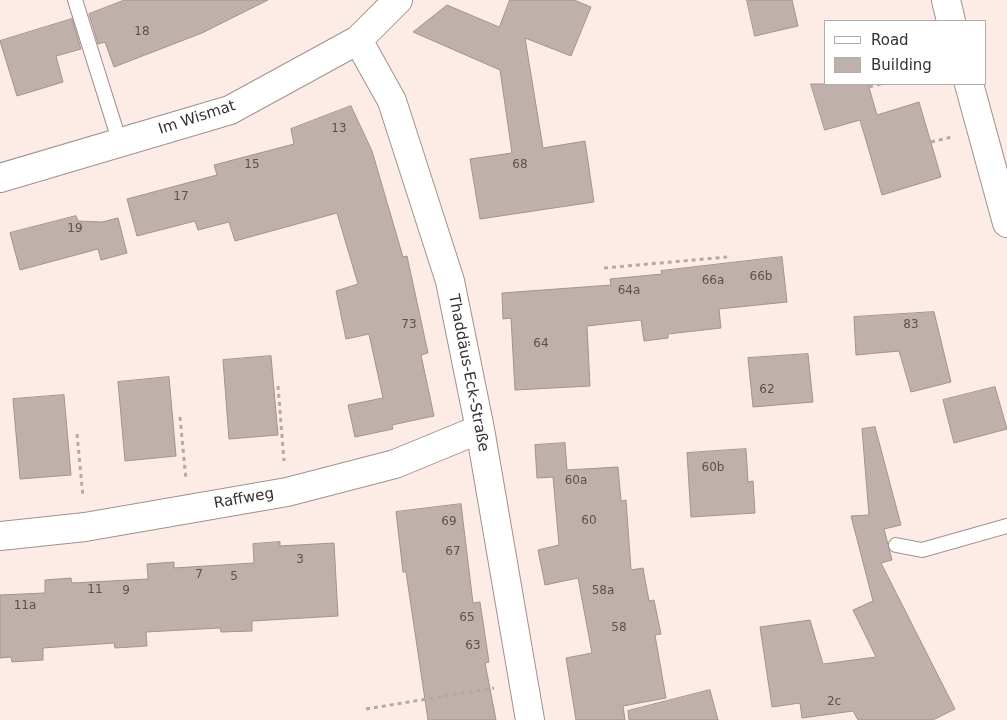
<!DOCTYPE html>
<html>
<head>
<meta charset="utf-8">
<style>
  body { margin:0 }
  #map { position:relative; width:1007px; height:720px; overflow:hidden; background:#fdece6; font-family:"DejaVu Sans",sans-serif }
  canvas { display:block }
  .legend { position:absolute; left:824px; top:20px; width:162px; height:65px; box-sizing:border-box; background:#fff; border:1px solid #afadac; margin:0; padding:6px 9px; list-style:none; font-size:15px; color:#38322f }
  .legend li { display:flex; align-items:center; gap:10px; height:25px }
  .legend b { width:25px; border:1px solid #afadac }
</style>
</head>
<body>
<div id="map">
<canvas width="1007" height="720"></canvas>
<ul class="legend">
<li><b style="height:6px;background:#fff"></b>Road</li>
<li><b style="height:14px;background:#c0b0ab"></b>Building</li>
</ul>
</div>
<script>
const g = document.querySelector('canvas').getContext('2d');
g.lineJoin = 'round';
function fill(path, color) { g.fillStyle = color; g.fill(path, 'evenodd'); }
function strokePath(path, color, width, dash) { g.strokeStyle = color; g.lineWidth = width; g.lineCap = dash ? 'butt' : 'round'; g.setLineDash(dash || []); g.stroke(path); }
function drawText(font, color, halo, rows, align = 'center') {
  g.font = font + ' "DejaVu Sans",sans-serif'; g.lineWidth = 5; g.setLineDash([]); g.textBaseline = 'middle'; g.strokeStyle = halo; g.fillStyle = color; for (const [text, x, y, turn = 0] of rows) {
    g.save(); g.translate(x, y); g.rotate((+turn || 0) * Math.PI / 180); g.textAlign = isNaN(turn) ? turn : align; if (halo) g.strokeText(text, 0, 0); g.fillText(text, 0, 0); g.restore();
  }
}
const building = new Path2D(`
  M125,0h143l-66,33 -88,34 -9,-25 -7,2 -9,-30z
  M510,0h64l17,7 -20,49 -46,-18 18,110 42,-7 9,61 -114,17 -10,-60 42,-6 -12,-83 -87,-38 34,-27 52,22z
  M747,0h45l6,26 -43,10z
  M72,19l9,30 -25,7 7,26 -46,14 -17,-55z
  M811,84h57l9,31 42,-13 22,75 -59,18 -22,-75 -35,10z
  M351,106l21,45 31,106 4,-1 21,97 -7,2 13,61 -42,9 1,4 -38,8 -7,-32 35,-7 -14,-64 -23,5 -10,-48 22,-7 -21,-71 -102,28 -6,-19 -31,8 -3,-9 -58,15 -10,-37 90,-24 -3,-10 80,-21 -3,-15z
  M76,216l2,5 24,1 16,-4 9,35 -26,7 -3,-11 -78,21 -10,-37z
  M782,257l5,45 -68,7 2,19 -53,6v4l-24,3 -3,-21 -54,6 3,60 -75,4 -4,-72 -8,1 -1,-26 109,-8 -1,-6 52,-5 -1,-3z
  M934,312l17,70 -40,10 -12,-41 -43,4 -2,-38z
  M808,354l5,48 -60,5 -5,-49z
  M271,356l7,79 -49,4 -6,-79z
  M169,377l7,79 -51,5 -7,-79z
  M995,387l12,42 -53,14 -11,-43z
  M64,395l7,80 -51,4 -7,-80z
  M875,427l26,98 -17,4 8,31 -11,3 74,146 -22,11h-75l-5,-9 -51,7 -2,-15 -28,4 -12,-80 50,-7 13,44 53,-7 -23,-47 20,-9 -22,-85 18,-1 -7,-86z
  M565,443l2,27 51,-3 3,34 5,-1 5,70 12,-2 6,33 5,-1 7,34 -6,1 11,63 -43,8 2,14h-49l-10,-62 26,-5 -14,-75 -33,7 -7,-35 21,-5 -6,-68 -16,1 -2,-33z
  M746,449l2,33 5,-1 2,32 -64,4 -4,-64z
  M461,504l12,99 7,-1 9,60 -4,1 11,57h-68l-22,-148h-3l-7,-60z
  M280,542v4l54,-3 4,73 -86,5v10l-31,1 -1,-4 -74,4 1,14 -32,2 -1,-5 -71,5v12l-31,2 -1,-5 -11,1v-63l45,-2v-13l26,-2 1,5 76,-4 -1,-15 27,-2v6l80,-5 -1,-19z
  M710,690l8,30h-89l-1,-9z`);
fill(building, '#c0b0ab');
strokePath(building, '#a2938d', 1);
const service = new Path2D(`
  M75,0l45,143
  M896,545l26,5 85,-24`);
const minor = new Path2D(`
  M946,0l5,21
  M358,40l34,61 58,180 30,148 50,291
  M969,84l38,139
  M0,178l230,-68 128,-70 40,-40
  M0,536l85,-9 202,-35 108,-28 85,-35`);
strokePath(service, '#a1918c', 16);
strokePath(minor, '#a1918c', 30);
strokePath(new Path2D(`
  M869,87l12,-3
  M931,142l21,-5
  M604,268l123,-11
  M278,386l6,75
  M180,417l6,63
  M77,434l6,63
  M366,709l128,-21`), '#b6a9a4', 3, [4, 4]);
strokePath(service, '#fff', 14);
strokePath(minor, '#fff', 28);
drawText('12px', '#5a524e', null, [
  ["18",142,32],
  ["13",339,129],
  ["15",252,165],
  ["68",520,165],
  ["17",181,197],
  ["19",75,229],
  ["66b",761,277],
  ["66a",713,281],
  ["64a",629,291],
  ["73",409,325],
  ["83",911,325],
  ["64",541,344],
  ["62",767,390],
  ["60b",713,468],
  ["60a",576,481],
  ["60",589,521],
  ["69",449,522],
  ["67",453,552],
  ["3",300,560],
  ["7",199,575],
  ["5",234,577],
  ["11",95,590],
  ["9",126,591],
  ["58a",603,591],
  ["11a",25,606],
  ["65",467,618],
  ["58",619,628],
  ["63",473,646],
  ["2c",834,702]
]);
drawText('15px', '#38322f', '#fff', [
  ["Im Wismat",197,118,-18],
  ["Thaddäus-Eck-Straße",468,373,79],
  ["Raffweg",244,499,-10]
]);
</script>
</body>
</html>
